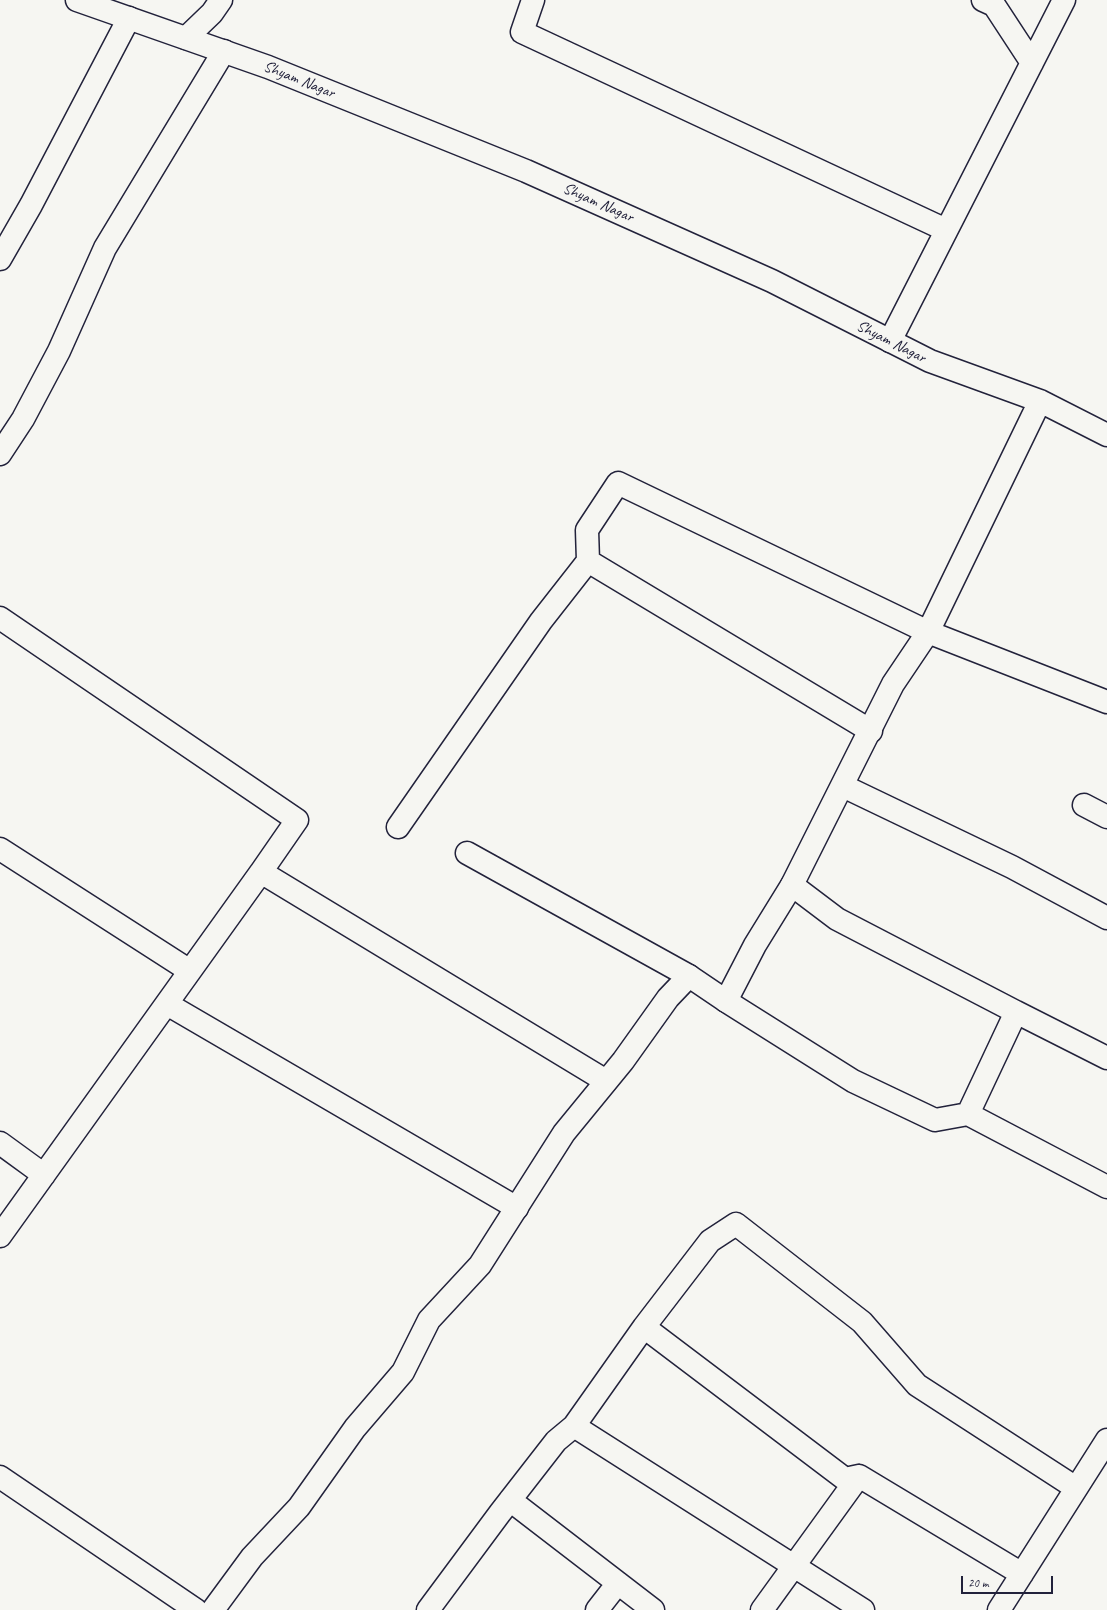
<!DOCTYPE html>
<html>
<head>
<meta charset="utf-8">
<style>
  body { margin:0 }
  #map { position:relative; width:1107px; height:1610px; overflow:hidden; background:#f6f6f2; font-family:Caveat,sans-serif }
  canvas { display:block }
  .scale { position:absolute; left:961px; top:1576px; width:92px; height:18px; box-sizing:border-box; border:2px solid #22223b; border-top:0; padding-left:5px; font-size:12px; line-height:14px; white-space:nowrap; color:#22223b; -webkit-text-stroke:3px #f6f6f2; paint-order:stroke }
</style>
</head>
<body>
<div id="map">
<canvas width="1107" height="1610"></canvas>
<div class="scale">20 m</div>
</div>
<script>
const g = document.querySelector('canvas').getContext('2d');
g.lineJoin = 'round';
function strokePath(path, color, width, dash) { g.strokeStyle = color; g.lineWidth = width; g.lineCap = dash ? 'butt' : 'round'; g.setLineDash(dash || []); g.stroke(path); }
function drawText(font, color, halo, rows, align = 'center') {
  g.font = font + ' Caveat,sans-serif'; g.lineWidth = 3.5; g.setLineDash([]); g.textBaseline = 'middle'; g.strokeStyle = halo; g.fillStyle = color; for (const [text, x, y, turn = 0] of rows) {
    g.save(); g.translate(x, y); g.rotate((+turn || 0) * Math.PI / 180); g.textAlign = isNaN(turn) ? turn : align; if (halo) g.strokeText(text, 0, 0); g.fillText(text, 0, 0); g.restore();
  }
}
const street = new Path2D(`
  M533,0l-11,32 424,198
  M983,0l11,5 38,58
  M186,38l26,-25 9,-13
  M0,259l31,-54 98,-187
  M890,341l174,-341
  M0,454l23,-35 36,-68 46,-103 119,-197
  M588,561l283,170
  M0,618l297,202 -36,52
  M843,786l169,81 95,51
  M1084,805l23,12
  M398,827l143,-206 47,-60 -1,-31 31,-47 310,149 179,70
  M0,849l190,122
  M467,853l222,123
  M792,885l45,34 179,93
  M726,1001l127,80 82,39 33,-6
  M167,1004l350,204
  M1107,1058l-91,-46 -48,102 139,73
  M0,1143l44,32
  M0,1236l261,-364 345,209
  M644,1327l201,152 14,-3
  M574,1426l289,184
  M0,1477l196,133
  M510,1500l143,110
  M428,1610l72,-97 56,-72 18,-15 70,-99 66,-86 26,-17 126,98 55,63 159,103
  M597,1610l21,-27
  M762,1610l97,-134 163,98
  M999,1610l108,-170`);
const secondary = new Path2D(`
  M77,0l191,67 258,104 246,110 158,80 110,40 67,34
  M213,1610l39,-53 47,-50 56,-79 48,-56 26,-52 51,-55 84,-132 59,-72 45,-63 21,-22 37,25 29,-56 37,-60 101,-201 35,-52 112,-231`);
strokePath(street, '#22223b', 25);
strokePath(secondary, '#22223b', 25);
strokePath(street, '#f6f6f2', 22);
strokePath(secondary, '#f6f6f2', 22);
drawText('16px', '#22223b', '#f6f6f2', [
  ["Shyam Nagar",299,80,22],
  ["Shyam Nagar",598,203,24],
  ["Shyam Nagar",891,342,27]
]);
</script>
</body>
</html>
